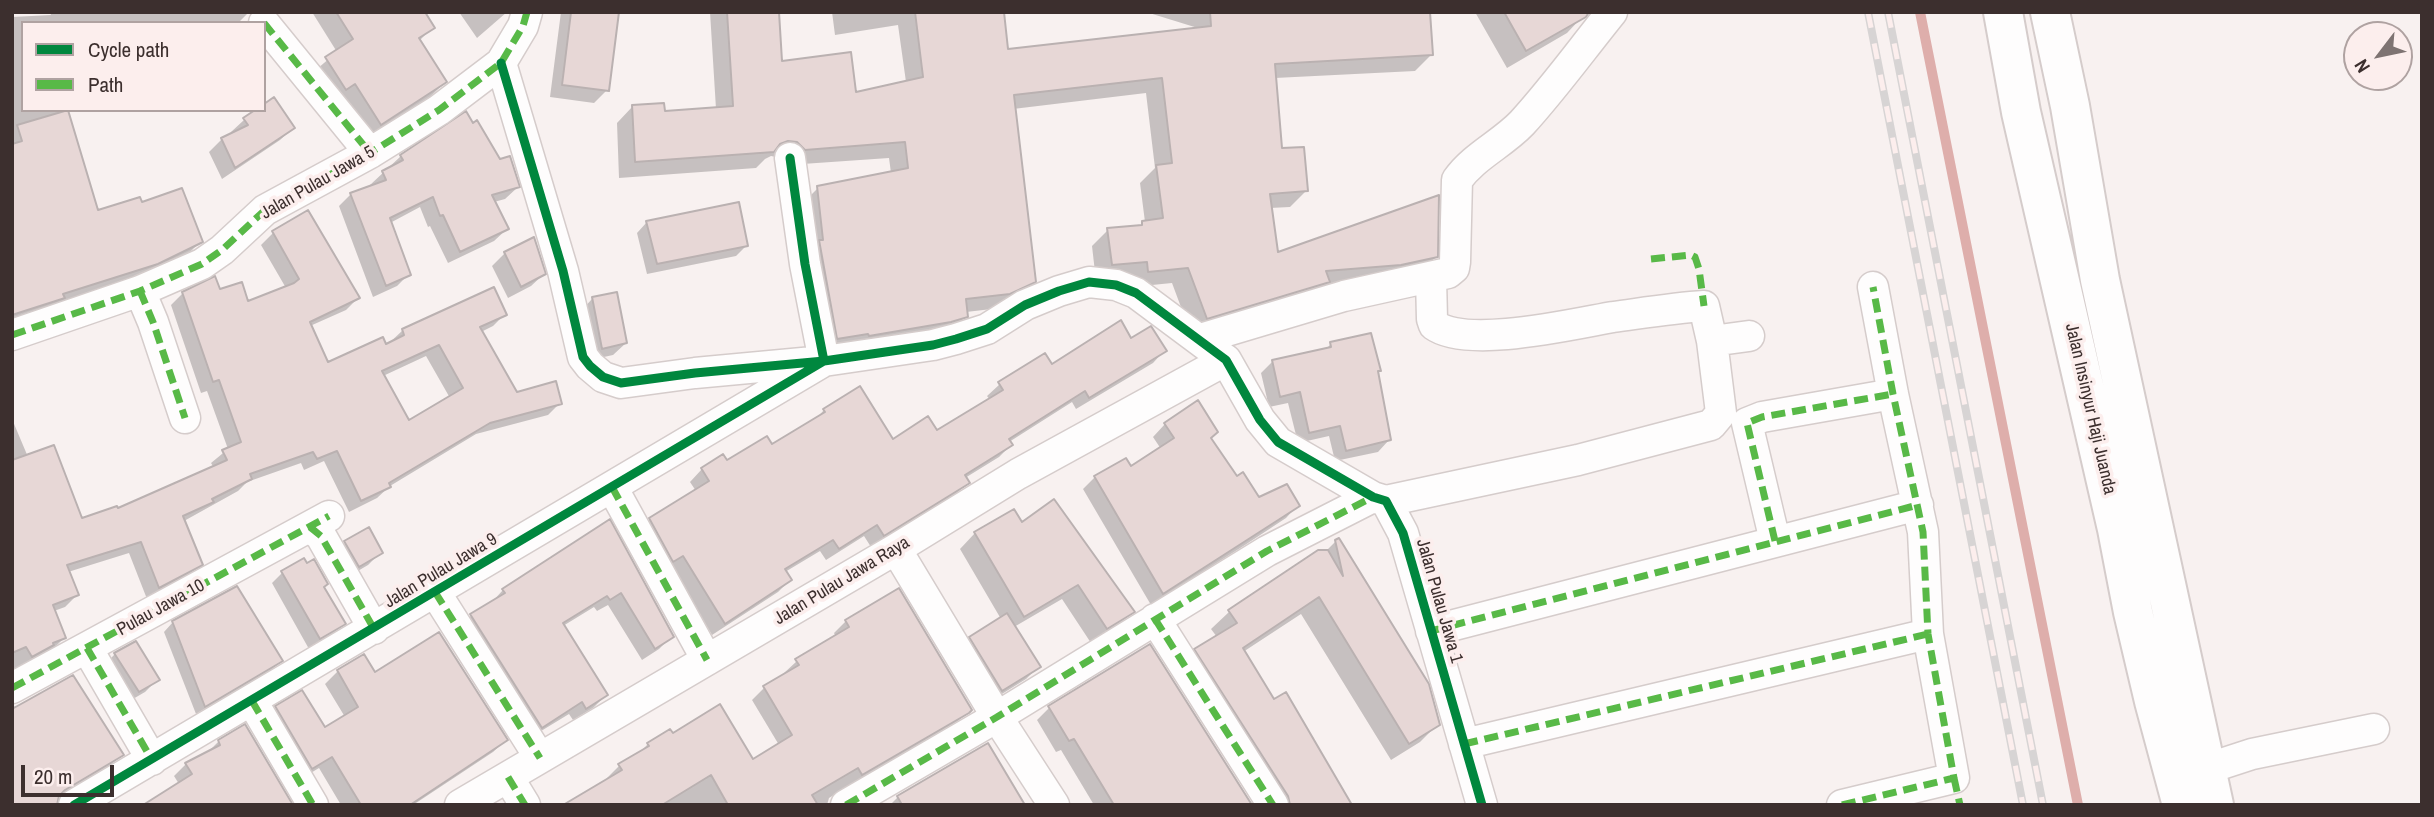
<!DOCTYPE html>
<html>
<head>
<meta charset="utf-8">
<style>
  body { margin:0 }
  #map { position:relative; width:2434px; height:817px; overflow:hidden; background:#f8f1f0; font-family:"Archivo Narrow",sans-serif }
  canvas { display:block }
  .frame { position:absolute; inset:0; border:14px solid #3c2f2e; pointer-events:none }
  .legend { position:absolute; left:21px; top:21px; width:245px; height:91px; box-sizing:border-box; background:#fceeed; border:2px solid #afa2a1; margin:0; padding:9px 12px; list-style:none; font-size:21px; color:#3c2f2e }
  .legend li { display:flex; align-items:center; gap:14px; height:35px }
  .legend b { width:35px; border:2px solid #afa2a1 }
  .north { position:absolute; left:2343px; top:21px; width:70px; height:70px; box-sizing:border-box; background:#fceeed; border:2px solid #afa2a1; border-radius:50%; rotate:238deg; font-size:19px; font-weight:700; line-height:28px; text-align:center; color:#3c2f2e }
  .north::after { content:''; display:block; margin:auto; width:24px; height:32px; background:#7e7372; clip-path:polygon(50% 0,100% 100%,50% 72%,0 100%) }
  .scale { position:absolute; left:21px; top:765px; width:93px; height:32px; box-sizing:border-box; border:4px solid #3c2f2e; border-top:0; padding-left:9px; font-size:21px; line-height:24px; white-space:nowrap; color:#3c2f2e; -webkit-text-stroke:5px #fceeed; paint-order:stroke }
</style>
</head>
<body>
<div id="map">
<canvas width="2434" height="817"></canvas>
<div class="frame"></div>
<ul class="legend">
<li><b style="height:9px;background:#00873e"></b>Cycle path</li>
<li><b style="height:9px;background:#58b947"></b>Path</li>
</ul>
<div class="north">N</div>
<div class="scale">20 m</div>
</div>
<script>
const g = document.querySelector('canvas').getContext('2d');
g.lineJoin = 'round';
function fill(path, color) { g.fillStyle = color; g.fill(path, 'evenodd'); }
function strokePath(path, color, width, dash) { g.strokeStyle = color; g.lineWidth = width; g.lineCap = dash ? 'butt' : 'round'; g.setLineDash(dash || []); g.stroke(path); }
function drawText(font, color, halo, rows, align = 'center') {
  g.font = font + ' "Archivo Narrow",sans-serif'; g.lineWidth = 7; g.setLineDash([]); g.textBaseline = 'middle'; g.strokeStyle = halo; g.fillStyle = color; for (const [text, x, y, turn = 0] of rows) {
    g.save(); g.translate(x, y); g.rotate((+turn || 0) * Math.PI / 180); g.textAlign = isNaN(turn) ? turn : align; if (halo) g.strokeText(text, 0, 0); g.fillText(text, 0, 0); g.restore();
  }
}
fill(new Path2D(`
  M50,12h199l-11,11h-215v87h47h-4l31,102 44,-8 59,38 -15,15 -44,22 -129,40v-302l39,-2z
  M312,12h111l10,15 -14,14 26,41 -15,15 -64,42 -55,-65 26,-22z
  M459,12h48l-30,26z
  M561,12h56l-10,78 -13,13 -44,-6z
  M710,12h67l4,51 74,31 51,-12 -8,-57 -63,10 -3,-23h165l7,39 197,-22 -55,-17h97l188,43 -16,16 -140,7 5,72 26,41 -16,16 -20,1 6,46 160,3 -17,16 -35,8 -61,5 -12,12 -120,36 -19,-51 -40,4 -36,-6 -4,-35 16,-16 31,-3 6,-5 -5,-39 15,-15 -9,-75 -133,16 21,172 -17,17 -25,11 -26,3v4l-16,17 -129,21 -19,-150 16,-16 73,-15 -2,-15 -101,7 -7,-7 -10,-2 -6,3 -9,9 -137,10 -2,-55 16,-17 30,7 53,-4z
  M1475,12h109l1,2 -18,19 -60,35z
  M258,110l35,18 -13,12 -58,39 -13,-27 13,-13 11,-5 -2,-2 13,-12z
  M401,156l98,5 19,26 -13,12 -11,3 13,27 -13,12 -46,22 -18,-37 -2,1 -8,-20 -30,16 19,51 -12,12 -24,11 -34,-91 12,-12 21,-7 -2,-2z
  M308,212l50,86 -12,12 -36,16 18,38 58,-18 17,-16 102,-16 -12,12 -12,6 35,62 44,9 -12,12 -72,19 -86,52 -13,12 -28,14 -25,-51 -20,9 -3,-7 -54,19 -9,9 -54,30 16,43 -12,12 -41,23 -18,-46 -61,19 9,23 -12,12 -11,4 10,27 -12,12 -40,22v-253l16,38 53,63 59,-20 74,-32 -3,-5 17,-14 -21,-58 -6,2 -30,-88 12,-12 36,-1 28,11 39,-15 -25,-43 12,-12zM426,356l24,42 -42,24 -25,-46z
  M647,222l99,24 -10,10 -89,18 -10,-41z
  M505,253l39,21 -13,12 -23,12 -16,-32z
  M592,299l34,44 -13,12 -23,5 -10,-48z
  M1131,340l34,10 -12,13 -77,46 -4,-7 -63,40 2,3 -12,12 -34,21 2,5 -12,12 -84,52 -7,-11 -38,24 -6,-9 -35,21 5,8 -12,12 -66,43 -42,-68 -32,-35 12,-13 46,-28 -6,-9 12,-13 69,-23 43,-25 10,-11 68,31 45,-8 53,-33 -3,-4 13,-12z
  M1331,344l45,29 13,67 -11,12 -43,9 -6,-25 -31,7 -10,-40 -19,4 -8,-34 12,-12 52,-11z
  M1165,424l44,15 27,40 22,20 40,6 -12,13 -41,27 -94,60 -68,-116 12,-12 35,-9 31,-19 -8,-12z
  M609,522l63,114 -13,13 -17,11 -34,-55 -11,6 -3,-4 -31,19 43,69 -13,13 -20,12 -4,-6 -41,25 -70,-111 13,-12 20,-13 12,-13z
  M1021,525l112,86 -16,16 -26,16 -29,-44 -48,28 25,39 -13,13 -37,23 -31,-51 12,-13 31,-19 -41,-70 15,-16z
  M1336,541l102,183 -18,18 -29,18 -90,-146 -58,38 31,49 76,104h-88l-84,-137 18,-18 21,-13 -6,-8 18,-17 96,-60z
  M345,543l36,9 -13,13 -22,13 -13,-23z
  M282,573l41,14 21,36 -11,11 -24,15 -37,-66z
  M846,621l124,88 -12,12 -129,77 -2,7h-252l34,-25 -2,-2 12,-12 18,-11 11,-11 24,-9 80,26 27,-16 -27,-45 12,-12 22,-13 -2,-2 13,-12 39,-24 -2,-4z
  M173,622l108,39 -9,9 -76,44 -32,-82z
  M1149,646l103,159h-158l-33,-55 -5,2 -19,-32 12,-12z
  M115,654l43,25 -13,13 -19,11 -23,-37z
  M338,671l37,4 131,65 -13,12 -80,53h-72l-22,-37 -20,12 -35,-60 12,-12 48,22 21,-13 -20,-33z
  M21,705l100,50 -12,12 -52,31 -45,7v-98z
  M219,741l72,64 -112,-21 -5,-8 12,-12 21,-11z
  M898,797l125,8h-133z`), '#0003');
strokePath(new Path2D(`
  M1920,12l158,793`), '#deaeab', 10);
const building = new Path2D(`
  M336,12h89l10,16 -16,10 28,44 -66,43 -26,-41 -9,6 -21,-33 28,-18z
  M571,12h48l-10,79 -47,-6z
  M727,12h52l3,49 69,-9 5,40 67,-15 -8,-65h89l4,37 203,-23 -1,-14h220l3,43 -158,9 7,84 22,-1 4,44 -38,3 8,58 161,-57 -1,62 -37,8 -75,6 4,11 -123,37 -19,-51 -40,4 -1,-10 -35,3 -5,-37 35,-3v-4l21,-3 -7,-53 16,-2 -10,-85 -148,17 22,187 -26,12 -44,5 2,18 -17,5 -82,14 -1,-2 -31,5 -18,-99h4l-6,-54 91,-18 -3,-26 -100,8 -8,-8 -9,-1 -8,3 -6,8 -139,10 -3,-57 32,-2 1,8 68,-5z
  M1504,12h85l-3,5 -60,34z
  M274,97l21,31 -60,40 -14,-30 27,-13 -5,-7 12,-8h9v-6z
  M68,110l30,100 42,-13 2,5 40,-14 21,54 -45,22 -95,30 2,4 -53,17v-171l10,-3 -5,-16z
  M466,111l7,12 4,-3 23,39 10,-3 10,31 -28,8 17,34 -49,23 -17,-37 -3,1 -7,-19 -43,21 21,57 -25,11 -36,-93 36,-13 -4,-9 21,-11 -3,-5z
  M739,202l9,44 -91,18 -11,-43z
  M308,210l52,88 -50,24 18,40 55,-25 3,7 18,-9 -2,-6 92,-42 13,28 -27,12 37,65 39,-11 6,23 -72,19 -101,60 2,4 -30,14 -24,-50 -20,8 -4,-7 -63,22 2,5 -40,20 2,3 -31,14 20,49 -44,23 -18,-46 -74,23 12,30 -26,10 13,33 -13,5 1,2 -22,12 -6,-10 -14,6v-193l42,-15 28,73 35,-12 1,2 109,-48 -5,-10 19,-8 -22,-62 -6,2 -31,-90 33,-16 5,13 22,-7 6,19 46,-18 5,-4 -27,-48zM439,345l24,43 -54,32 -27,-49z
  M534,237l12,37 -25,13 -17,-35z
  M617,292l10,51 -25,6 -10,-52z
  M1121,320l10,18 20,-12 16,25 -78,47 -4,-7 -76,48 4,6 -48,30 5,8 -86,53 -7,-11 -38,24 -6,-9 -48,29 7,11 -67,44 -42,-68 -10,6 -24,-44 60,-37 -8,-13 22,-14 4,6 40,-24 5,8 53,-32 -2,-3 37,-23 33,53 35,-23 9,14 66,-40 -5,-8 47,-29 7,11z
  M1371,333l10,38h-3l13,69 -45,11 -6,-25 -31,7 -9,-41 -20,5 -8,-37 59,-13 -1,-5z
  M1198,400l20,32 -7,6 26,38 6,-4 16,25 28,-13 13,22 -137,88 -69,-118 32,-18 5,8 43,-28 -10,-15z
  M1054,499l81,113 -28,17 -29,-44 -54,32 -50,-85 40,-23 8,13z
  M610,519l64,118 -19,12 -34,-56 -11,7 -3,-4 -44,27 45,72 -22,14 -4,-7 -40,26 -72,-114 35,-21 -3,-4z
  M369,527l14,26 -24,14 -15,-26z
  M1339,538l90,146 11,41 -31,19 -90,-147 -76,51 31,51 12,-7 66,113h-62l-2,-9 -94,-147 43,-26 -9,-13 90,-60h10l15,26 -8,-36z
  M304,558l3,5 7,-4 14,25 -4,3 22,37 -26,15 -39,-68z
  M237,586l46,75 -78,46 -33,-86z
  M899,588l73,122 -3,3 -107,62 -4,-7 -46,27 6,10h-90l-17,-30 -49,30h-99l59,-35 -4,-6 31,-18 -2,-3 23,-14 3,4 47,-29 33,55 39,-24 -29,-49 36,-21 -4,-6 54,-32 -4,-7z
  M1007,613l34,54 -39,24 -33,-54z
  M439,632l69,108 -98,65h-49l-29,-48 -20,12 -37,-63 27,-16 23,37 33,-20 -21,-37 27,-16 11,18z
  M136,641l24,39 -21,12 -25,-39z
  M1150,644l102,161h-138l-40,-66 -5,2 -21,-35z
  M73,675l51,80 -59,35 -6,6 -2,9h-45v-96z
  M245,724l48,81h-150l49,-31 -7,-11 35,-18 -2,-5z
  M988,743l37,62h-123l-5,-9z`);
fill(building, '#e7d7d6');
strokePath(building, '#bab1b1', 2);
const street = new Path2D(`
  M264,23l106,130
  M501,63l62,208 20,86 7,9 13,11 18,6 74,-10 129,-12 109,-16 23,-6 31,-10 38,-24 34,-14 30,-9 27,3 20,8 90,67 34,60 18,22 95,55 13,4 17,32 79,272
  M1431,278l1,41 2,6c33,24 139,-1 179,-8 30,-4 60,-9 91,-11l8,35
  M140,291l13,31 32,96
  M12,335l128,-44 62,-27 20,-14 43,-40 105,-57 69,-43 62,-47 22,-37 4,-14
  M1200,339l144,-43 104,-23 6,-5 1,-6 2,-82c17,-24 45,-36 65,-57 32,-35 60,-74 90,-111
  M612,487l95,173
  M1386,501l192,-41 133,-35 10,-12 -9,-72 37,-5
  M310,527l11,9 53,93
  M1775,541l-28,-118 15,-6 131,-23
  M896,549l101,168 57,88
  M435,592l105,166
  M1155,619l118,186
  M1431,631l487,-126
  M87,648l65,112
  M12,688l317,-172
  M252,701l61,104
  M1464,744l464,-110
  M2206,769l46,-15 122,-25
  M508,777l17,28
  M74,805l750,-444 -19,-97 -15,-106
  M460,805l436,-256 122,-75 208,-114
  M846,805l151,-88 270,-166 106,-54
  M1842,805l112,-27 -26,-144 -5,-102 -30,-138 -20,-107`);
const highway = new Path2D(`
  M2003,12l18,100 96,417 16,83 21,89 28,104
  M2050,12l20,94 30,174 114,525`);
strokePath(street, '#d5cccb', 33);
strokePath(highway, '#d5cccb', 42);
strokePath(street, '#fefdfd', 30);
strokePath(highway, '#fefdfd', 38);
const rail = new Path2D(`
  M1868,12l155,793
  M1888,12l155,793`);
strokePath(rail, '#d7d4d4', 8);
strokePath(rail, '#fceeed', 5, [16]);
strokePath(new Path2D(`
  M264,23l106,130
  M1651,259l40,-4 4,2 4,12 5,37
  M140,291l13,31 32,96
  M12,335l128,-44 62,-27 20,-14 43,-40 105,-57 69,-43 62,-47 22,-37 4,-14
  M612,487l95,173
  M310,527l11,9 53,93
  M1775,541l-28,-118 15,-6 131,-23
  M435,592l105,166
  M1155,619l118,186
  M1431,631l487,-126
  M87,648l65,112
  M12,688l317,-172
  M252,701l61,104
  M1464,744l464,-110
  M508,777l17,28
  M1954,778l6,27
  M846,805l151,-88 270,-166 106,-54
  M1842,805l112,-27 -26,-144 -5,-102 -30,-138 -20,-107`), '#58b947', 7, [14, 7]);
strokePath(new Path2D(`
  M501,63l62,208 20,86 7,9 13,11 18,6 74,-10 129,-12 109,-16 23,-6 31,-10 38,-24 34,-14 30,-9 27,3 20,8 90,67 34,60 18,22 95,55 13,4 17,32 79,272
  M74,805l750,-444 -19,-97 -15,-106`), '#00873e', 9);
drawText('18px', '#3c2f2e', '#fceeed', [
  ["Jalan Pulau Jawa 5",318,183,-30],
  ["Jalan Insinyur Haji Juanda",2090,409,77],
  ["Jalan Pulau Jawa 9",441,571,-31],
  ["Jalan Pulau Jawa Raya",842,581,-31],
  ["Jalan Pulau Jawa 1",1439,601,74],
  ["Pulau Jawa 10",161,608,-29]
]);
</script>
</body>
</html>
